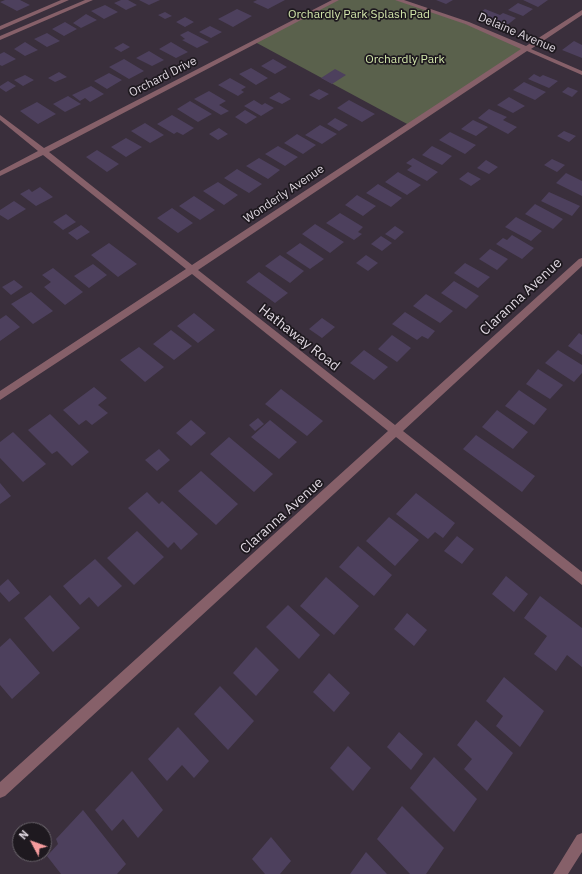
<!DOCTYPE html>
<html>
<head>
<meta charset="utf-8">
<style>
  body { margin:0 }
  #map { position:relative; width:582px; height:874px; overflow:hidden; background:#3a2f3c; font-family:"IBM Plex Sans",sans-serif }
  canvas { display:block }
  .north { position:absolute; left:12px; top:822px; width:40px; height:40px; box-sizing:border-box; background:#1e191f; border:1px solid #6b656c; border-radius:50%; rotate:311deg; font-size:11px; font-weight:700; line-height:16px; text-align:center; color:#dfd7e0 }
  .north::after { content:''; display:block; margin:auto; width:14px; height:18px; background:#f59b9d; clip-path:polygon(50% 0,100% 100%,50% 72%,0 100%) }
</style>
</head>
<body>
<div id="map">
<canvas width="582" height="874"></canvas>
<div class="north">N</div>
</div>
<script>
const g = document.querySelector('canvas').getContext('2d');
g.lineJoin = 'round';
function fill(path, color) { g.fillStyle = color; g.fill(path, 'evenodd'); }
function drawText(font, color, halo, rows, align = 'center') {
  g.font = font + ' "IBM Plex Sans",sans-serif'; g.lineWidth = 3.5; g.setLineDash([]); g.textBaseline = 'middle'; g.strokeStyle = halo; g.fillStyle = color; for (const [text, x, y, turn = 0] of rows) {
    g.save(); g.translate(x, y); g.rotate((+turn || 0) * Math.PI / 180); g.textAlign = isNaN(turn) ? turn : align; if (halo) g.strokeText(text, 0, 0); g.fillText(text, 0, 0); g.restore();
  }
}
fill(new Path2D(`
  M336,0h61l34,10 95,38 -117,77 -154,-83z`), '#5a614c');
fill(new Path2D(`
  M5,0h15l10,5 -13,6 -17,-9z
  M121,0h7l9,5 -11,5 -12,-7z
  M139,0h21l-11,5z
  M257,0h28l-17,9 -15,-7z
  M436,0h17l-7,4z
  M523,0h25l-10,7z
  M518,3l15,6 -10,7 -15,-6z
  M105,5l13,7 -14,7 -13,-8z
  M237,9l15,7 -19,11 -15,-8z
  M485,9l15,6 3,-2 13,5 -10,8 -28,-12z
  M165,12l7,4 -7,3 -7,-4z
  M86,14l11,6 -16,8 -8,-5z
  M185,17l9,5 -9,5 -9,-5z
  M65,22l12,7 -13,7 -12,-7z
  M210,26l12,6 -11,6 -12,-6z
  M188,31l21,11 -12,6 -15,-8 3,-1 -5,-4z
  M47,33l13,8 -13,6 -13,-8z
  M574,41l8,4v13l-20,-8z
  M25,42l13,8 -13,6 -11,-7z
  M171,42l17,10 -12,6 -17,-9z
  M123,43l7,4 -9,5 -7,-4z
  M149,51l15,9 -12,6 -16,-8z
  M4,52l12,7 -14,7 -2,-1v-11z
  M124,59l20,12 -15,8 -20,-12z
  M273,59l14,8 -12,7 -14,-8z
  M251,68l17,10 -12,7 -17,-11z
  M335,69l11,6 -14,9 -11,-6z
  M59,72l8,5 -12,5 -7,-4z
  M109,73l13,7 -15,9 -13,-8z
  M534,74l6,3 3,-2 15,6 -9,7 -21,-9z
  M25,75l9,5 -11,6 -9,-6z
  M230,78l16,9 -5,3 3,2 -6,4 -20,-11z
  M8,81l8,5 -10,6 -6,-4v-2z
  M524,82l22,10 -11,8 -22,-10z
  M91,86l13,8 -14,8 -5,-4 -5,3 -8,-6z
  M568,87l10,4 -6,6 -10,-5z
  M319,89l10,5 -10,6 -10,-5z
  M209,91l17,10 -7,4 10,6 -8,4 -27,-16z
  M279,92l12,7 -9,5 -13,-6z
  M68,96l13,8 -16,8 -12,-8z
  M509,97l16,9 -12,7 -16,-8z
  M254,100l8,5 3,-2 9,5 -13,8 -17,-10z
  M349,100l26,14 -13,8 -25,-14z
  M190,101l22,13 -14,8 -21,-13z
  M37,102l19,12 -18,10 -18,-13z
  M489,109l18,8 -4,3 14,7 -9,7 -30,-16z
  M245,110l12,7 -11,7 -11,-7z
  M172,115l22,13 -11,7 -6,-3 -3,2 -17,-10z
  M335,118l13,7 -9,6 -12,-7z
  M473,120l15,7 -12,9 -15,-7z
  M145,123l19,12 -14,8 -19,-12z
  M320,125l17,9 -15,10 -17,-9z
  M219,128l9,6 -10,6 -9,-6z
  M564,131l12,5 -7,6 -12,-6z
  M450,132l26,13 -11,9 -26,-14z
  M297,134l19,11 -13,9 -19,-11z
  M126,138l16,9 -16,10 -15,-10z
  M278,146l20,11 -13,9 -20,-12z
  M432,146l20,10 -10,9 -20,-10z
  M97,150l22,14 -12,8 -21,-15z
  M259,158l21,12 -12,9 -22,-13z
  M413,158l25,14 -11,9 -20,-11 5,-4 -6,-3z
  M552,159l13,6 -8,7 -13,-7z
  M486,160l12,7 -9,7 -12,-6z
  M237,169l25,15 -13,9 -25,-15z
  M398,172l23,13 -14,10 -22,-13z
  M468,172l13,7 -10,7 -12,-7z
  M566,173l16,8v15l-26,-13z
  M218,182l20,13 -14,10 -21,-14z
  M378,184l24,14 -11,9 -25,-14z
  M40,187l13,10 -17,9 -16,-12 9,-5 3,3z
  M549,192l31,14 -8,10 -31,-15z
  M357,195l19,11 -13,10 -18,-11z
  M194,196l21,14 -15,10 -21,-14z
  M14,201l12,8 -18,11 -8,-5v-5z
  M535,204l28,15 -10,10 -28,-15z
  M172,208l21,15 -15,10 -21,-15z
  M340,213l23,14 -5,5 4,2 -8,6 -28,-17z
  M66,214l10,8 -13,8 -10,-8z
  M516,217l26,14 -11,10 -26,-14z
  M315,224l29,18 -14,11 -28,-19z
  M81,225l9,7 -13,8 -9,-7z
  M395,226l9,6 -9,8 -10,-6z
  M512,235l22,13 -12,11 -26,-15 7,-6 4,2z
  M381,236l11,7 -10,8 -11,-7z
  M109,243l28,21 -19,13 -27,-22z
  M300,243l24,16 -14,10 -24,-16z
  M490,249l18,10 -11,11 -18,-11z
  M280,255l24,16 -14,12 -25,-17z
  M366,255l12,8 -10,8 -12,-8z
  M465,263l25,14 -12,11 -24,-15z
  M93,264l14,11 -18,13 -15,-12z
  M53,268l30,24 -18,13 -21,-18 7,-5 -9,-7z
  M259,272l29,21 -13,10 -29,-21z
  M14,280l9,7 -12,8 -9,-8z
  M454,281l25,15 -13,13 -25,-16z
  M31,292l22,19 -20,13 -22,-20z
  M426,294l27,17 -13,12 -27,-17z
  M405,312l30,19 -7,8 -6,-3 -5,4 -25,-16z
  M194,313l21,17 -17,13 -21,-17z
  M6,315l14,12 -20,14v-22z
  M322,318l13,9 -13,11 -13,-9z
  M171,330l21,16 -18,14 -21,-16z
  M579,333l3,2v20l-14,-9z
  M392,335l19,13 -14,14 -19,-13z
  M139,347l25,20 -19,15 -25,-22z
  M364,350l24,17 -14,13 -24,-17z
  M558,350l24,15v8l-8,9 -29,-19z
  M538,369l25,16 -13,14 -24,-15z
  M94,387l13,11 -9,7 10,8 -16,12 -6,-5 -7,5 -16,-15z
  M281,389l42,32 -16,15 -42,-32z
  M519,390l28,19 -13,16 -29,-19z
  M497,410l31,22 -15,17 -31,-22z
  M50,414l39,38 -17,14 -15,-15 -5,3 -24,-24z
  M258,418l6,6 -9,7 -6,-6z
  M191,420l15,13 -15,13 -15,-13z
  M270,420l27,22 -18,17 -28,-22z
  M13,432l33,32 -23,18 -23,-24v-16z
  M476,435l59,41 -13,16 -59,-43z
  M229,437l44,37 -19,18 -44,-38z
  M159,449l11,11 -13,11 -12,-11z
  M201,471l37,33 -22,21 -38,-34z
  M0,483l11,13 -11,8z
  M147,492l12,12 3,-3 36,33 -17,16 -7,-8 -6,6 -40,-40z
  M416,493l39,30 -12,15 -8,-6 -7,7 -32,-25z
  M389,517l30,23 -24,26 -29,-25z
  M137,531l27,26 -30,28 -27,-27z
  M457,536l17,13 -12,15 -18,-13z
  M358,546l34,29 -18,21 -35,-29z
  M95,559l27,27 -24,21 -9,-10 -9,8 -17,-19z
  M506,576l22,18 -14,18 -22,-18z
  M326,577l33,29 -25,29 -34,-29z
  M8,579l12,14 -11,9 -9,-10v-6z
  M50,595l30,33 -27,24 -29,-34z
  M540,596l42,32v39l-15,-12 -11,16 -22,-17 13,-18 -23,-18z
  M288,605l32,30 -21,24 -33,-32z
  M407,613l20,17 -13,16 -20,-17z
  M10,638l30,35 -28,26 -12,-14v-38z
  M256,647l23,23 -23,26 -23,-23z
  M329,673l21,20 -16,19 -21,-20z
  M504,677l40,34 -24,36 -24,-21 7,-10 -17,-15z
  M220,686l34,35 -26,29 -34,-36z
  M476,720l37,33 -26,38 -23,-22 8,-10 -15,-14z
  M178,727l31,34 -15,17 -12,-13 -15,16 -19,-22z
  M399,732l24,22 -12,16 -24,-23z
  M348,746l23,22 -18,23 -23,-23z
  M434,757l43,42 -23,33 -44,-44z
  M132,771l31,39 -25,28 -15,-19 -11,12 -17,-21z
  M402,806l42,42 -18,26h-16l-33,-35z
  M83,810l43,54 -9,10h-56l-14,-18 11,-12 -2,-5z
  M271,837l20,24 -11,13h-15l-13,-15z
  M366,852l21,22h-37z`), '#4d405d');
fill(new Path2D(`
  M61,0h8l-69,30v-4z
  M85,0h8l-93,40v-4z
  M332,0h7l-290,152 143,113 329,-216 -56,-25 -70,-24h9l65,22 57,24 56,-36v5l-51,34 51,22v4l-55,-24 -329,219 197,155 184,-166 3,-1v8l-179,165 179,141v13l-186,-148 -391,359 -5,2v-16l388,-351 -196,-157 -192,126v-9l186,-122 -143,-114 -43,21v-5l38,-20 -38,-31v-5l44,33z
  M582,833v19l-14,22h-15l24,-39z`), '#866069');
drawText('12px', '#d2e6aa', '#1e191f', [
  ["Orchardly Park Splash Pad",359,15],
  ["Orchardly Park",405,60]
]);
drawText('12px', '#dfd7e0', '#1e191f', [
  ["Delaine Avenue",517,33,23],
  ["Orchard Drive",163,77,-27],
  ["Wonderly Avenue",284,194,-34]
]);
drawText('14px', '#dfd7e0', '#1e191f', [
  ["Claranna Avenue",521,297,-43],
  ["Hathaway Road",299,338,38],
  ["Claranna Avenue",282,516,-42]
]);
</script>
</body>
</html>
